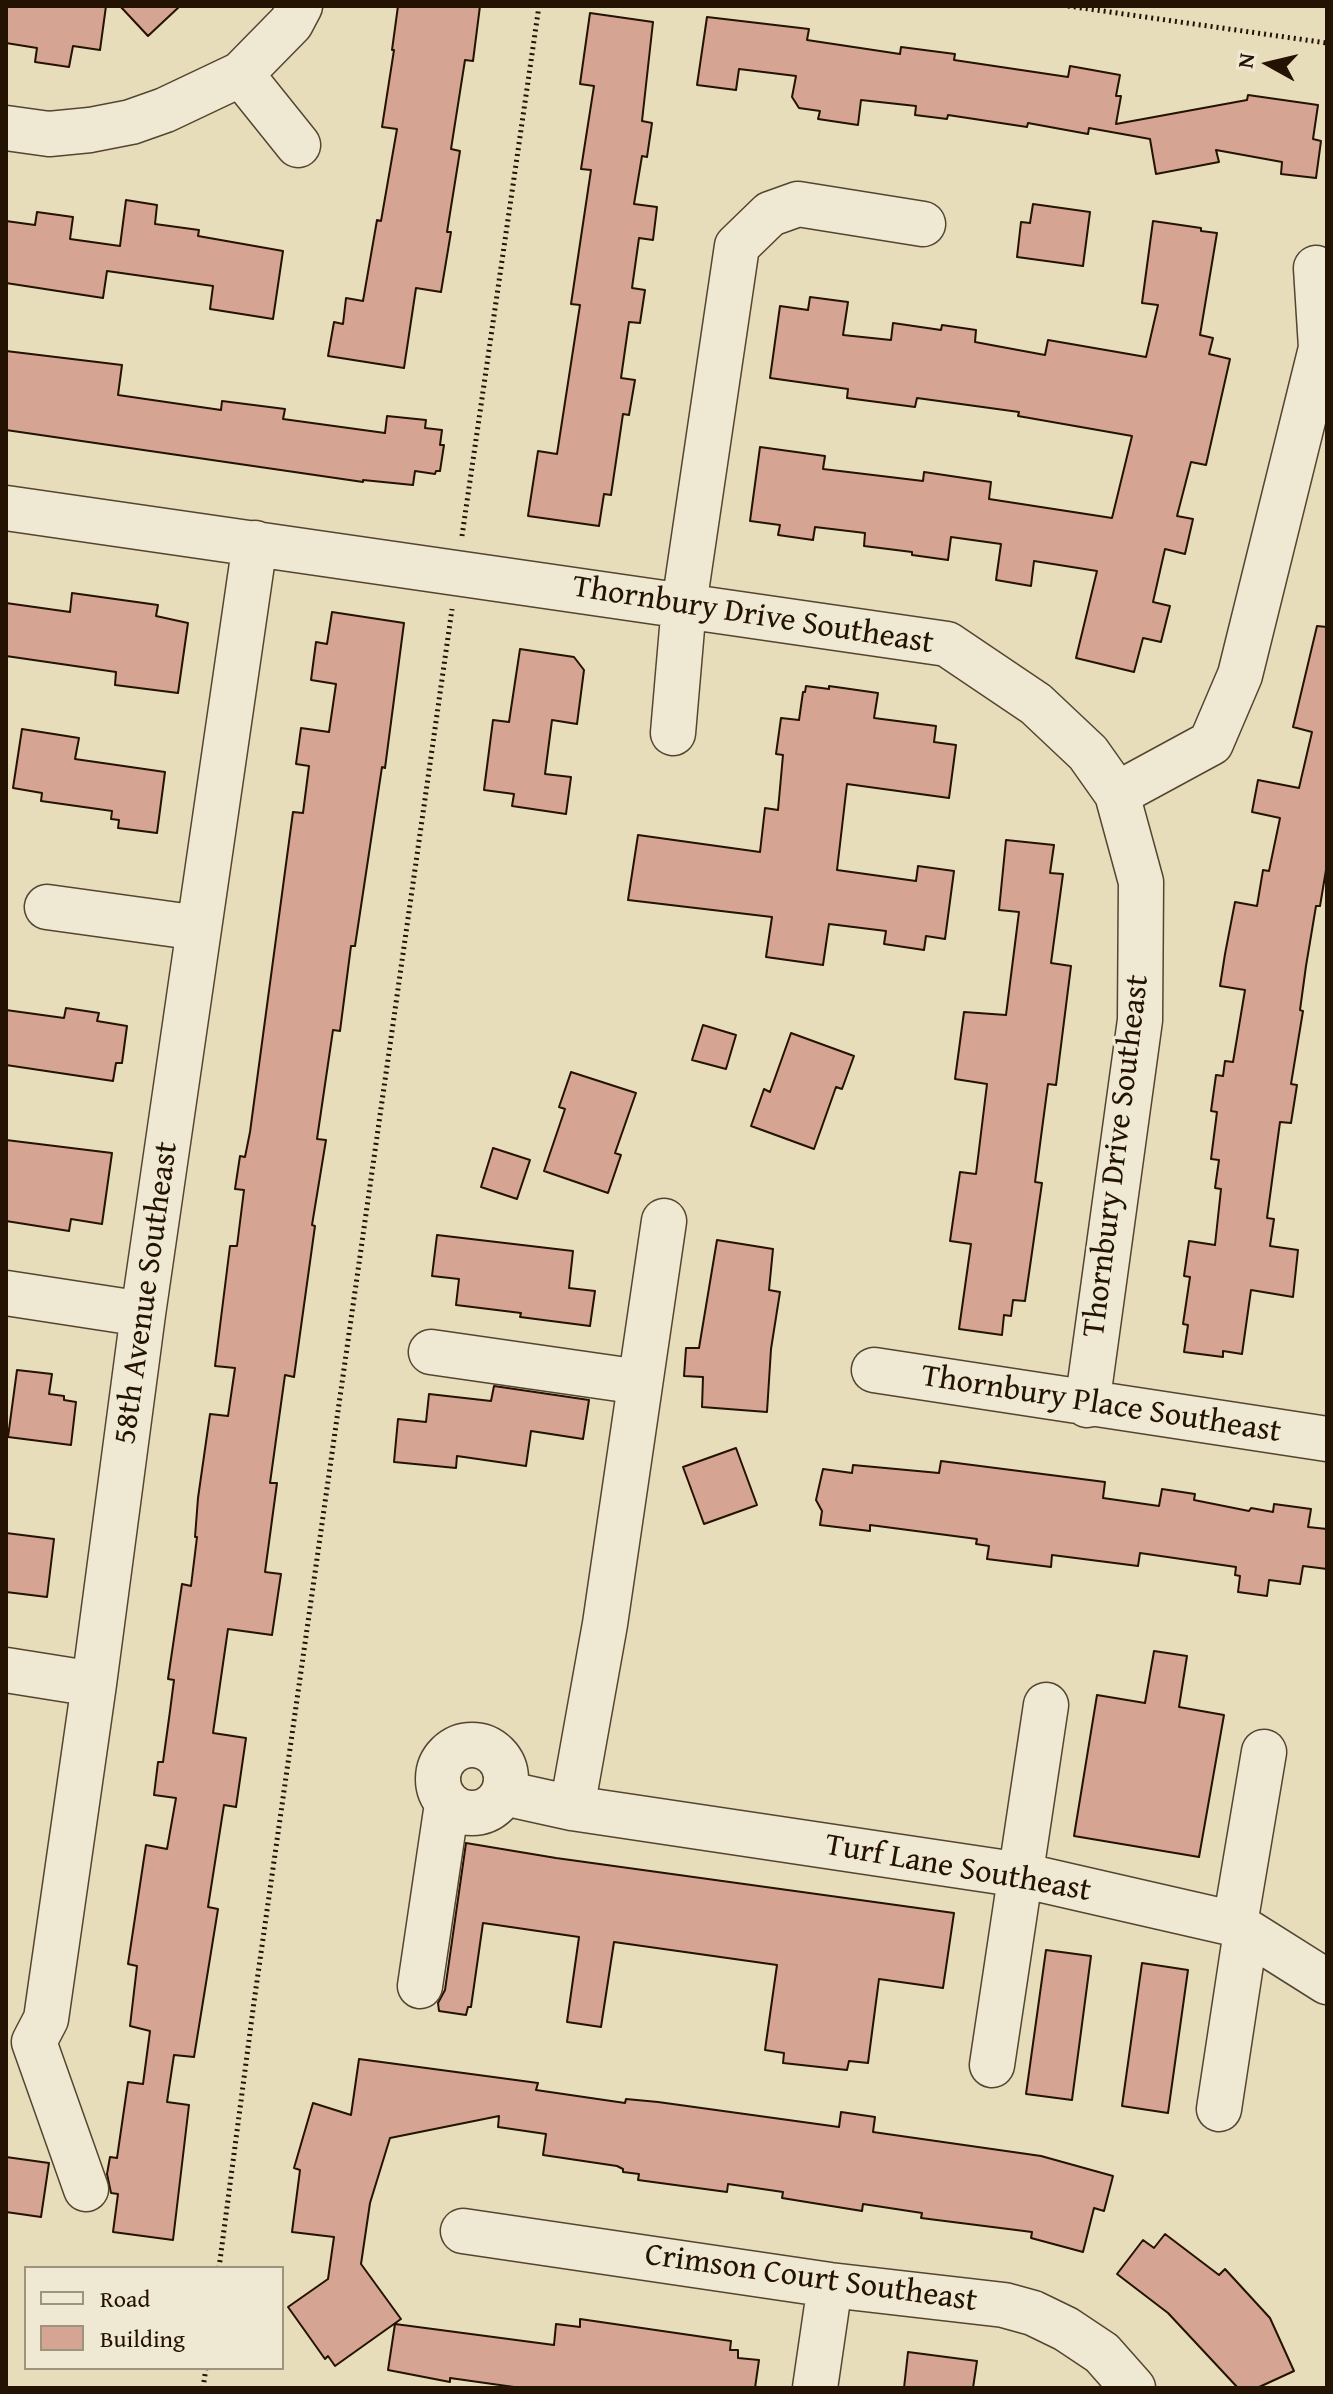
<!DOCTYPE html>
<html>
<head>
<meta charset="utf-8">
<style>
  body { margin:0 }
  #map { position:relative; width:1333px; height:2394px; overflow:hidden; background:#e7ddbb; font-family:"Gentium Book Plus",serif }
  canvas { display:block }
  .frame { position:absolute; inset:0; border:8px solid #241202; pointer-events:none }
  .legend { position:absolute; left:24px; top:2266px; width:260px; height:104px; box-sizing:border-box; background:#efe9d3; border:2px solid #9e937f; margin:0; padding:10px 14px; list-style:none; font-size:24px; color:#241202 }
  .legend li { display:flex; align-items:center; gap:16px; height:40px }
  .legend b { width:40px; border:2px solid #9e937f }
  .north { position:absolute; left:1229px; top:24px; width:80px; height:80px; -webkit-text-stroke:6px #efe9d3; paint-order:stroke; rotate:278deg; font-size:22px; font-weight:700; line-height:32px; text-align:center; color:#241202 }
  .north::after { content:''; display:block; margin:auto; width:28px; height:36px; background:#241202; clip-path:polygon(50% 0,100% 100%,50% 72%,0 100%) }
</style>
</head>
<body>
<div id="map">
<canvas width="1333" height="2394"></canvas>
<div class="frame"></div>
<ul class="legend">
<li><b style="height:10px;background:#efe9d3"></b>Road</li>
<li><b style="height:22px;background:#d5a493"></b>Building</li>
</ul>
<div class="north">N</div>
</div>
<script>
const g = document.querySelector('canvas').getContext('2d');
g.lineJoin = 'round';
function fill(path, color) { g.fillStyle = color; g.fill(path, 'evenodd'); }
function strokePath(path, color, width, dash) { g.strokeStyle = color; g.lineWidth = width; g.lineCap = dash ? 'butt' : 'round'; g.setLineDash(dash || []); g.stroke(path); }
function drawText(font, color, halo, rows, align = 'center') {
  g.font = font + ' "Gentium Book Plus",serif'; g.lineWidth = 6; g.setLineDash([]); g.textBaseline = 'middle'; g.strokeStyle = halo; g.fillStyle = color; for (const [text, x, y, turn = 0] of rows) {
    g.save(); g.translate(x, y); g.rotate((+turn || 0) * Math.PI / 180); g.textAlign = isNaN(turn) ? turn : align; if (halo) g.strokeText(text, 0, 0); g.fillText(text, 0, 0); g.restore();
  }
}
const building = new Path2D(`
  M6,6h100l-6,44 -27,-4 -4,21 -34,-5 2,-14 -31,-5z
  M120,6h60l-32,30z
  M398,6h82l-7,55 -8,-1 -14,89 9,2 -13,81h4l-10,60 -25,-4 -12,80 -76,-12 6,-34 9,2 3,-26 17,3 14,-81 4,1 16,-92 -15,-2 12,-77h-2z
  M590,13l63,9 -11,99 10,2 -5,34 -5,-1 -8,48 23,3 -4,33 -14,-2 -7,50 13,2 -5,33 -11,-1 -8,56 14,2 -6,35 -6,-1 -12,81 -7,-1 -5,32 -71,-10 10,-65 19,3 23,-149 -9,-1 20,-134 -10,-1 13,-83 -14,-2z
  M707,17l102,12 -2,11 93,14 1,-7 54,7 -1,6 114,17 2,-11 50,9 -4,21h5l-5,28 131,-24 1,-5 70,10 -5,34 8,2 -5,37 -35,-4 1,-12 -66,-12 3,12 -63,12 -6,-35 -61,-11 -1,6 -60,-11 -1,4 -79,-12 -1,4 -32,-4 1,-9 -55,-6 -3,25 -40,-6 2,-8 -21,-3 -7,-11 4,-21 -57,-7 -3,21 -39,-5z
  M126,200l31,5 -2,19 44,6 -1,6 85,15 -10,68 -63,-10 3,-23 -106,-15 -4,27 -97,-15v-62l29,4 2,-13 36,5 -3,22 50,7z
  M1033,204l57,8 -7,54 -66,-9 4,-35 9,1z
  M1153,221l48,7v3l16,2 -17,102 13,3 -4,16 21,5 -24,106 -15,-3 -14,54 16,3 -8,35 -20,-5 -12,53 17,4 -9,36 -18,-4 -9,34 -58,-14 21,-87 -63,-10 -3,25 -35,-6 5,-36 -50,-7 -3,23 -36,-5v-3l-48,-6 1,-13 -50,-6 -2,13 -35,-5 2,-10 -30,-4 10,-74 65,9 -2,13 100,12 1,-9 67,10 -2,17 123,19 20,-82 -114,-20 1,-4 -102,-14 -2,9 -68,-9 1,-9 -78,-11 10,-72 28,4 2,-13 38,5 -5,33 48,5 2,-17 48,7 1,-5 34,5 -1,12 70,13 3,-15 98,17 12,-52 -16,-2z
  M6,351l116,14 -4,30 103,15 1,-9 63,8 -2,10 102,14 2,-17 39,4 -1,8 17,2 -2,15h4l-4,26h-4l-1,3 -20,-3 -2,14 -50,-5v2l-357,-52z
  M72,593l86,12 -2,11 32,7 -10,70 -63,-8 1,-13 -110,-16v-53l64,9z
  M332,612l72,11 -19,145 -3,-1 -27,179h-4l-11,85 -7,-1 -16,109 9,1 -14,85 3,1 -21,151 -9,-2 -15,108h7l-12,89 16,2 -9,61 -44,-6 -15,104 33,5 -10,69 -12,-2 -16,102 10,2 -24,148 -20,-2 -7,47 22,3 -16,135 -60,-8 5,-38 -7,-1 -4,-19 3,-17 7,1 11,-76 15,2 7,-53 -20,-5 7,-60 -9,-2 18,-119 21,4 9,-51 -22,-3 4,-33h5l7,-51 4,-31 -6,-1 14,-95 9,2 6,-49h-2l3,-39 12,-84 18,2 7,-48 -20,-2 15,-120h7l7,-56 -9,-1 5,-33 5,1 5,-25 43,-320 10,1 6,-47 -13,-2 5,-36 28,4 7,-48 -25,-4 5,-38 11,2z
  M1317,626l10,1v237l-7,42h-4l-10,60 -6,44 3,1 -12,73 6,1 -6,38 -11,-1 -13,96 7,1 -4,27 28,4 -5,47 -42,-7 -9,64 -19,-3v6l-39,-5 4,-27 -5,-1 7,-47 -6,-1 5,-35 26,4 6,-56 -6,-1 4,-28 -8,-1 6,-47 -6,-1 5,-36 7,1 2,-15 8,1 12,-72 -25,-4 5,-32 10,-52 22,4 6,-36 6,1 11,-53 -28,-6 6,-32 41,8 13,-56 -19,-5z
  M520,649l54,8 10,13 -7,54 -25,-4 -7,54 26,3 -5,37 -54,-8 2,-12 -30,-4 9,-70 16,2z
  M806,686l23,3v-3l49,7 -4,25 62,8 -2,16 22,3 -7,53 -102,-14 -10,86 79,11 2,-15 36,5 -9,68 -19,-3 -2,14 -40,-6 2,-13 -57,-7 -6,41 -57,-8 6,-40 -144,-17 10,-65 122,17 5,-44 13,2 5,-55 -7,-1 5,-36 18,2 4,-28h2z
  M22,729l57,9 -4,21 90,13 -8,61 -39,-5 1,-8 -8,-1 1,-8 -71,-10 1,-8 -29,-5z
  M1006,840l48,5 -4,28 13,1 -12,89 20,3 -15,119 -8,-1 -13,98 7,1 -17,118 -12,-1 -2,16 -7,-1 -2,20 -43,-6 12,-85 -21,-3 10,-69 16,2 11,-90 -32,-5 9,-67 42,3 13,-103 -20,-2z
  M66,1008l33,5 -2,8 30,5 -5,37h-6l-3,18 -107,-16v-55l58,8z
  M703,1025l33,10 -10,34 -34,-9z
  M791,1033l63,23 -12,33 -6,-2 -22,62 -63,-23 13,-37 6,3z
  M571,1072l65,21 -21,60 6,2 -13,38 -64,-22 21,-62 -6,-2z
  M6,1140l106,13 -10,71 -31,-5 -2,12 -63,-10z
  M493,1148l37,12 -13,39 -36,-12z
  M437,1235l136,16 -4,37 26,3 -5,35 -70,-9 1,-4 -65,-8 3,-26 -27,-3z
  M717,1240l56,9 -4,41 11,2 -9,57 -4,63 -65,-5 1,-30 -19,-1 2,-28h13z
  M17,1370l35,4 -3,20 15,2v4l12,2 -5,43 -63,-8z
  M494,1386l95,14 -6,39 -52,-8 -5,35 -69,-10 -1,12 -62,-6 4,-43 28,3 3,-28 62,7z
  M736,1448l21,57 -53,19 -21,-57z
  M941,1461l164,21 -2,16 56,8 3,-17 33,5 -1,6 55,11 2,-3 22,4 1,-8 37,5 -3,18 19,2v40l-24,-3 -3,18 -31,-4 -2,16 -29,-4 2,-16 -5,-1 1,-8 -96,-14 -2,13 -86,-11 -1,12 -64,-8 2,-13 -13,-2 1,-5 -107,-14v6l-50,-6 2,-14 -6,-11 7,-31 29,4 1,-8 86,8z
  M6,1533l48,6 -7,58 -41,-5z
  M1154,1651l33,5 -8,51 45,8 -25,142 -125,-21 23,-141 48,8z
  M466,1843l90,15 398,55 -11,75 -64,-9 -11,84 -19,-2 -2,9 -64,-7 1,-10 -19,-3 12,-85 -163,-23 -13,85 -34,-5 12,-85 -96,-14 -12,84h-3l-2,8 -27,-4 -1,-8 7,-13z
  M1046,1950l45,6 -19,144 -46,-6z
  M1142,1963l46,7 -20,143 -46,-7z
  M359,2059l179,24 -2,7 89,13 1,-4 32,3 181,25 2,-15 34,5 -2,15 168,24 72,20 -9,35 -10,-3 -11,44 -52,-14 1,-6 -111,-14 1,-5 -59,-9 -1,7 -80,-13 1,-6 -55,-8 -1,8 -89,-12 1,-6 -16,-2v-3l-6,-3 -74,-11 3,-21 -48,-7 1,-11 -109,22 -20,65 -9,61 40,55 -66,47 -7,-10 -3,3 -37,-52 40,-28 6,-42 -42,-5 8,-62 -6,-2 19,-65 38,12z
  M6,2157l43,6 -8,54 -35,-5z
  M1165,2234l54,41 6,-6 45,49 24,53 -37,17h-19l-70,-75 -51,-39 26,-34 11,8z
  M580,2319l151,22 -1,9h8v8l21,2 -4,28h-234l-71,-10v4l-62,-12 7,-46 159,21 2,-21 24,3z
  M908,2352l69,9 -4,27h-69z`);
fill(building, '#d5a493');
strokePath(building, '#241202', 2);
const minor = new Path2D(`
  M241,74l57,71
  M6,128l43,6 41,-4 41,-8 34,-12 76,-36 50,-51 9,-17
  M6,508l941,136 89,60 52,49 29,41 24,88 -1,138 -53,385
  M673,733l11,-128 53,-359 33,-32 28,-10 125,20
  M1117,794l94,-51 29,-68 81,-327 -5,-80
  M47,907l152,21
  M6,1293l137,21
  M431,1352l209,30
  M874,1370l453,69
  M6,1670l88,14
  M438 1779a34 34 0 1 1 68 0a34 34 0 1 1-68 0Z
  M504,1793l68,15 449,67 214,49 92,58
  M572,1808l33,-184 59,-403
  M1235,1924l29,-172
  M420,1986l27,-182
  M34,2042l12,-23 48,-335 49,-370 112,-771
  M34,2042l52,147
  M992,2065l54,-360
  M1219,2109l27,-178
  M463,2231l367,54 174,20 29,8 33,16 36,24 31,35
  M815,2388l15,-103`);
strokePath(minor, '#554530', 47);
strokePath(new Path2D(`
  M1068,6l259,37
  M462,536l77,-530
  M219,2268l35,-266 198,-1393
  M203,2388l3,-20`), '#241202', 5, [2, 4]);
strokePath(minor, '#efe9d3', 44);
drawText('32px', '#241202', '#efe9d3', [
  ["Thornbury Drive Southeast",753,616,9],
  ["Thornbury Drive Southeast",1117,1156,-83],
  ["58th Avenue Southeast",147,1293,-82],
  ["Thornbury Place Southeast",1101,1405,9],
  ["Turf Lane Southeast",958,1869,10],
  ["Crimson Court Southeast",811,2279,8]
]);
</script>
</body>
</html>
